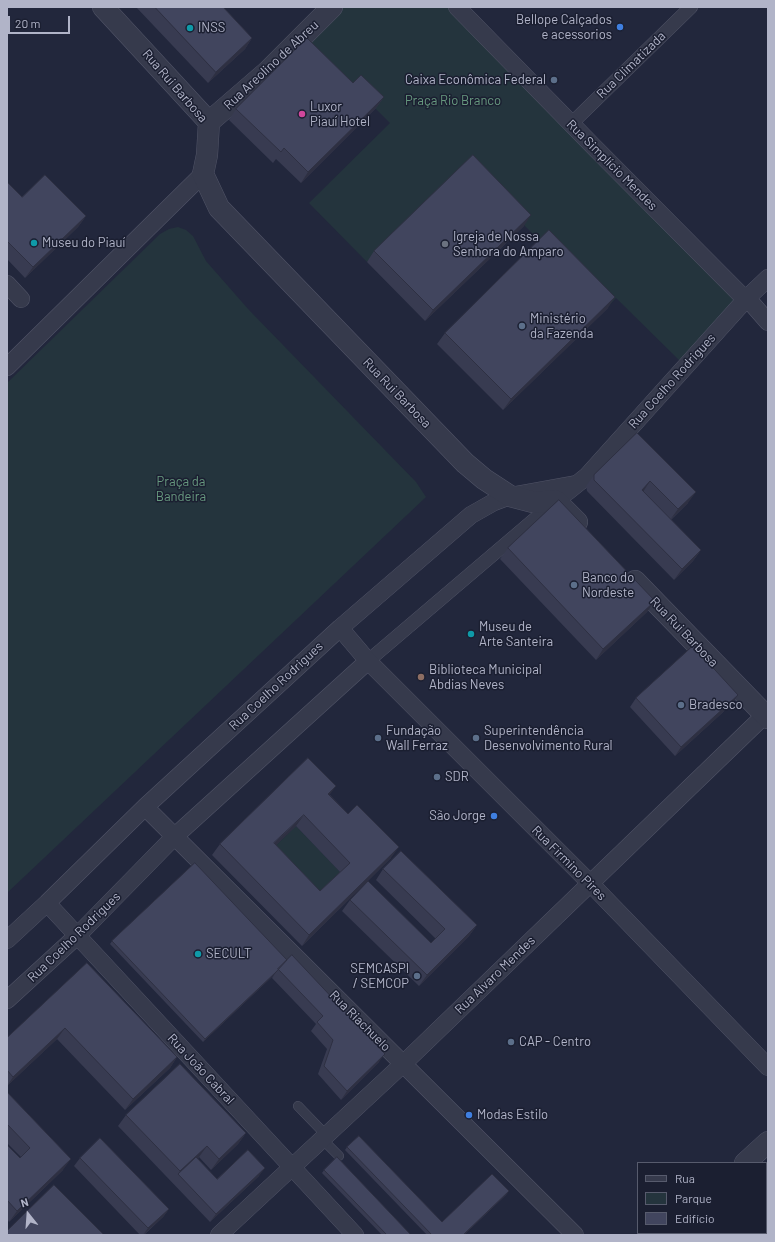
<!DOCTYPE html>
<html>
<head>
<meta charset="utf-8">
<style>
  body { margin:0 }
  #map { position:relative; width:775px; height:1242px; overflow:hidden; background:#22273c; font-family:Barlow,sans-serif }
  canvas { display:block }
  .frame { position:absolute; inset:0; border:8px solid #b1b4c8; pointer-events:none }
  .legend { position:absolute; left:637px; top:1162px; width:130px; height:72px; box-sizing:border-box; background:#1b1f31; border:1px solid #575b6d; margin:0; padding:5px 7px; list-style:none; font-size:12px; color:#b1b4c8 }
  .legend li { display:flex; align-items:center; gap:8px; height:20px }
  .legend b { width:20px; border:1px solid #575b6d }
  .north { position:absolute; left:8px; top:1194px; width:40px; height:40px; -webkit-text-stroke:3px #1b1f31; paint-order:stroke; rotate:343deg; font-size:11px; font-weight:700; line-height:16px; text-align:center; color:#b1b4c8 }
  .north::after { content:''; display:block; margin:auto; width:14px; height:18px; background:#b1b4c8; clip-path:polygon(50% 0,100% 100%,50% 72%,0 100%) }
  .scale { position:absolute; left:8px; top:16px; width:62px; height:18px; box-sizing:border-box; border:2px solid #b1b4c8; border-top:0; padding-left:5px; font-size:12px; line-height:14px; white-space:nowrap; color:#b1b4c8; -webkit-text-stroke:3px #1b1f31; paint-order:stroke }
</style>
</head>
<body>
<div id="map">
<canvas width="775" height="1242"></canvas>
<div class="frame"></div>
<ul class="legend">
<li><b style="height:5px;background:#363a4c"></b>Rua</li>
<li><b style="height:11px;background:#24343d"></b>Parque</li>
<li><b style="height:11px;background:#41455e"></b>Edifício</li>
</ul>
<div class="north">N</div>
<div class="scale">20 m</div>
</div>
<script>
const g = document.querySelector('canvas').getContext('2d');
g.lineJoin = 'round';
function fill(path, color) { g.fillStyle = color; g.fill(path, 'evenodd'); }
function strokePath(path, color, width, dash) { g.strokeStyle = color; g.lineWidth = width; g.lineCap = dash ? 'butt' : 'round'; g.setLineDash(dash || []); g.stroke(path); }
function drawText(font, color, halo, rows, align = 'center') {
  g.font = font + ' Barlow,sans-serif'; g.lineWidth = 3; g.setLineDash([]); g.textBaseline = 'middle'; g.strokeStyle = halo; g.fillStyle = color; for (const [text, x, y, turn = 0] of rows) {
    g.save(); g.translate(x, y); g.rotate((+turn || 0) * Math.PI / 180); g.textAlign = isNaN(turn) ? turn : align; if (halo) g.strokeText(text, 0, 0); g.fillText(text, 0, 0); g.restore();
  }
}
fill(new Path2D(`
  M342,7h110l288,289 -59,66 -65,-64 -9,10 -142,-142 -98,96 -58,-59 81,-80 -37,-37 -53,-37z
  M178,227l8,3 7,6 13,25 43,49 167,172 10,15 -419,396v-510l153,-149 9,-5z
  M296,826l46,48 -30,28 -45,-48z`), '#24343d');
const service = new Path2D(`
  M298,1106l28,29
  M322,1139l17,17`);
const pedestrian = new Path2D(`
  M571,124l120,-117
  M368,661l188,-160`);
const minor = new Path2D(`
  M457,7l138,141 145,146 7,4 21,24
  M7,284l14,15
  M7,367l196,-193
  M567,492l20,-16 160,-178 21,-20
  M340,628l28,33 222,222 178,184
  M145,807l430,428
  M47,903l308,332
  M7,940l40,-37 98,-96 195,-179 131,-113 23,-13 16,-6 66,-12
  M7,1000l71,-65 96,-98 194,-176
  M219,1235l184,-171 365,-352`);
const tertiary = new Path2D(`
  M103,7l106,115 -2,33 -4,19 16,34 246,255 19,16 26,17 23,6 23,-1 21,21
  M209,122l59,-51 64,-64
  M635,581l133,137
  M745,1163l23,-21
  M669,1235l2,-2`);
strokePath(service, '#515467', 10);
strokePath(pedestrian, '#515467', 14);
strokePath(minor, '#515467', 18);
strokePath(tertiary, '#515467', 22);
strokePath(service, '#363a4c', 9);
strokePath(pedestrian, '#363a4c', 13);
strokePath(minor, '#363a4c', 17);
strokePath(tertiary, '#363a4c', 21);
fill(new Path2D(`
  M136,7h87l29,31 -7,11 -37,34z
  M353,83l31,14 -8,11 -75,75 -25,-24 -3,4 -44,-43 7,-11z
  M7,182l15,15 64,19 -8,11 -53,51 -18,-19z
  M524,226l-99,95 -58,-59 7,-11z
  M608,308l-105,102 -66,-66 8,-11z
  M637,433l51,70 -17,17 30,30 -8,11 -19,19 -87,-89 -1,-5 8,-11z
  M508,548l147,53 -8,11 -51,48 -96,-101z
  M738,695l-6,9 -57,52 -45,-49 6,-9z
  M330,795l61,63 -89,88 -90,-91 8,-11zM296,826l44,46 -20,19 -44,-46z
  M195,863l184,199 -38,38 -23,-26 9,-25 -16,-18 5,-7 -44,-46 2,-3 -71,67 -93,-98 2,-3z
  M383,869l94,56 -8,11 -50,50 -77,-75 8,-11 81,43 5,-4 -60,-59z
  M87,963l90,94 -7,11 -45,42 -68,-71 -50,47v-48z
  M7,1092l56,78 -54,52 -2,-3v-74l13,13 1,-1 -14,-14z
  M126,1115l120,18 -8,11 -27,26 -12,-13 -1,2 19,20 42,-3 -49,46 -92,-96z
  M347,1147l95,75 65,-28 -43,41h-37l-82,-85z
  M80,1158l89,51 -6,8 -19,18h-4l-66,-69z
  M324,1170l87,65h-29l-60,-62z`), '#383b51');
fill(new Path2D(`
  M252,38l-7,11 -37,34 8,-11z
  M384,97l-8,11 -75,75 7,-11z
  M531,215l-7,11 -99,95 8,-11z
  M86,216l-8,11 -53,51 8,-11z
  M615,297l-7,11 -105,102 8,-11z
  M650,481l-7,11 -1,-2z
  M696,492l-8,11 -18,17 8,-11z
  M701,550l-8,11 -19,19 8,-11z
  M655,601l-8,11 -51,48 7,-11z
  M738,695l-6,9 -57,52 6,-9z
  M336,786l-8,11v-3z
  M304,815l-8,11 -29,28 7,-11z
  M399,847l-8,11 -89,88 7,-11z
  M477,925l-8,11 -50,50 8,-11z
  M276,972l-2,3 -71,67 2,-3z
  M65,1028l-8,11 -50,47 6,-9z
  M385,1054l-6,8 -38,38 6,-9z
  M177,1057l-7,11 -45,42 8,-11z
  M246,1133l-8,11 -27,26 8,-11z
  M207,1146l-8,11 -19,18 -2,-1 2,-3z
  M71,1159l-8,11 -54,52 8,-11z
  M265,1168l-6,8 -49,46 6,-8z
  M509,1191l-2,3 -43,41h-1z
  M169,1209l-6,8 -20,18 5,-7z`), '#2e3042');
const building = new Path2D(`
  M155,7h68l29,31 -36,34z
  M307,38l46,45 8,-8 23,22 -76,75 -24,-24 -3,4 -45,-43z
  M473,155l58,60 -98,95 -59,-59z
  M45,175l41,41 -53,51 -26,-26v-59l15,15z
  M549,230l66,67 -104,102 -66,-66z
  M637,433l59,59 -18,17 -28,-28 -8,9 59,60 -19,19 -88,-89v-5z
  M559,500l96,101 -52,48 -95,-101z
  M693,646l45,49 -57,52 -45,-49z
  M308,758l28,28 -8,8 20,20 9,-9 42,42 -90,88 -89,-91zM304,815l46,48 -30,28 -46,-48z
  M401,851l76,74 -50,50 -77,-75 18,-19 63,62 14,-14 -62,-60z
  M195,863l92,97 -11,12 -71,67 -93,-98z
  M292,955l93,99 -38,37 -23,-25 9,-26 -16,-18 6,-6 -45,-47z
  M87,963l90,94 -44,42 -68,-71 -52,49 -6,-7v-32z
  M180,1064l66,69 -27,26 -12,-13 -27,25 -54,-56z
  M7,1092l64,67 -54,52 -10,-11v-55l13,13 10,-10 -23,-24z
  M359,1136l83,86 50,-48 17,17 -46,44h-31l-85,-88z
  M100,1138l69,71 -21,19 -68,-70z
  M248,1150l17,18 -49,46 -38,-40 18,-17 21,22z
  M337,1157l74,78h-24l-63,-65z
  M54,1185l50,50h-97v-4z`);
fill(building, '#41455e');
strokePath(building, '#2e3042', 1);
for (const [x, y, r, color] of [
  [620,27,4,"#3f7fe0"],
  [190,28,4,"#0f9aa8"],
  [554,80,4,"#5c6f8a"],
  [302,114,4,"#d1479c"],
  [34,243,4,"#0f9aa8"],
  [445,244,4,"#6b7280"],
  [522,326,4,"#5c6f8a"],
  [574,585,4,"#5c6f8a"],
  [471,634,4,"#0f9aa8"],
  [421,677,4,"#8d6e63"],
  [681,705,4,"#5c6f8a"],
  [378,738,4,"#5c6f8a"],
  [476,738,4,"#5c6f8a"],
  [437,777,4,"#5c6f8a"],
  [494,816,4,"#3f7fe0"],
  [198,954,4,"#0f9aa8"],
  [417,976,4,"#5c6f8a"],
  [511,1042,4,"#5c6f8a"],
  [469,1115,4,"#3f7fe0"]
]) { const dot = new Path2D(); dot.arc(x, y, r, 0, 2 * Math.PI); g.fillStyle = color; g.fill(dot); strokePath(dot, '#1b1f31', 1.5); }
drawText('13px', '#b1b4c8', '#1b1f31', [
  ["Bellope Calçados",612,20,"right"],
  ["e acessorios",612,35,"right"],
  ["INSS",198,28],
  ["Caixa Econômica Federal",546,80,"right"],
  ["Luxor",310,107],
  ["Piauí Hotel",310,122],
  ["Igreja de Nossa",453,237],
  ["Senhora do Amparo",453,252],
  ["Museu do Piauí",42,243],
  ["Ministério",530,319],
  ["da Fazenda",530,334],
  ["Banco do",582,578],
  ["Nordeste",582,593],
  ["Museu de",479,627],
  ["Arte Santeira",479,642],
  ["Biblioteca Municipal",429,670],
  ["Abdias Neves",429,685],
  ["Bradesco",689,705],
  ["Fundação",386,731],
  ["Wall Ferraz",386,746],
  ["Superintendência",484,731],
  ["Desenvolvimento Rural",484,746],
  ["SDR",445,777],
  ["São Jorge",486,816,"right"],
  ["SECULT",206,954],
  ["SEMCASPI",409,969,"right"],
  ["/ SEMCOP",409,984,"right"],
  ["CAP - Centro",519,1042],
  ["Modas Estilo",477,1115]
], 'left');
drawText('13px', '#b1b4c8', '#1b1f31', [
  ["Rua Areolino de Abreu",271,65,-43],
  ["Rua Climatizada",631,65,-44],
  ["Rua Rui Barbosa",175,86,49],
  ["Rua Simplício Mendes",612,165,45],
  ["Rua Coelho Rodrigues",672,381,-48],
  ["Rua Rui Barbosa",397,393,46],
  ["Rua Rui Barbosa",684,632,46],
  ["Rua Coelho Rodrigues",276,686,-43],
  ["Rua Firmino Pires",569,863,45],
  ["Rua Coelho Rodrigues",74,937,-44],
  ["Rua Alvaro Mendes",495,975,-44],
  ["Rua Riachuelo",360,1021,45],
  ["Rua João Cabral",201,1069,47]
]);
drawText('13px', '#67997f', '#1b1f31', [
  ["Praça Rio Branco",453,101],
  ["Praça da",181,482],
  ["Bandeira",181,497]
]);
</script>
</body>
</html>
